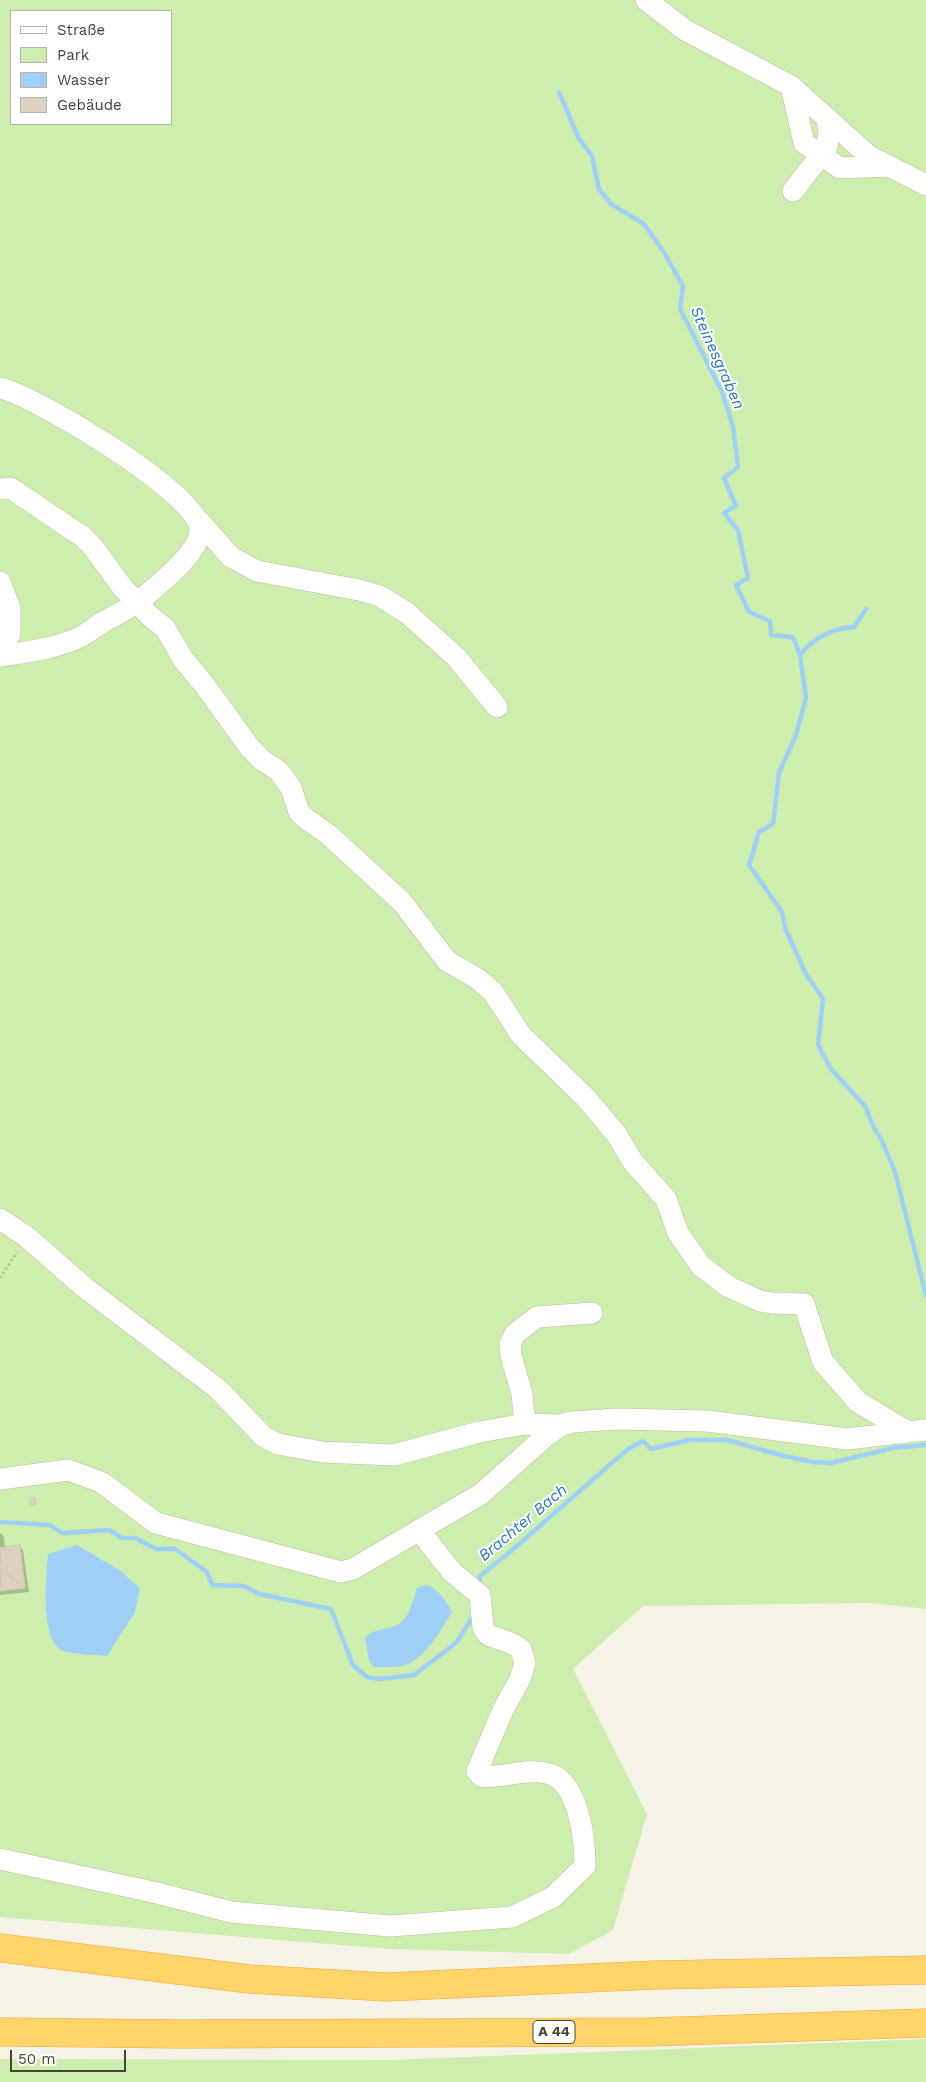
<!DOCTYPE html>
<html>
<head>
<meta charset="utf-8">
<style>
  body { margin:0 }
  #map { position:relative; width:926px; height:2082px; overflow:hidden; background:#f6f2e8; font-family:"Work Sans",sans-serif }
  canvas { display:block }
  .legend { position:absolute; left:10px; top:10px; width:162px; height:115px; box-sizing:border-box; background:#fff; border:1px solid #b7b4af; margin:0; padding:6px 9px; list-style:none; font-size:15px; color:#4a4336 }
  .legend li { display:flex; align-items:center; gap:10px; height:25px }
  .legend b { width:25px; border:1px solid #b7b4af }
  .scale { position:absolute; left:10px; top:2050px; width:116px; height:22px; box-sizing:border-box; border:2px solid #4a4336; border-top:0; padding-left:6px; font-size:15px; line-height:18px; white-space:nowrap; color:#4a4336; -webkit-text-stroke:4px #fff; paint-order:stroke }
</style>
</head>
<body>
<div id="map">
<canvas width="926" height="2082"></canvas>
<ul class="legend">
<li><b style="height:6px;background:#fff"></b>Straße</li>
<li><b style="height:14px;background:#ceeead"></b>Park</li>
<li><b style="height:14px;background:#9fd0f8"></b>Wasser</li>
<li><b style="height:14px;background:#dcd2bf"></b>Gebäude</li>
</ul>
<div class="scale">50 m</div>
</div>
<script>
const g = document.querySelector('canvas').getContext('2d');
g.lineJoin = 'round';
function fill(path, color) { g.fillStyle = color; g.fill(path, 'evenodd'); }
function strokePath(path, color, width, dash) { g.strokeStyle = color; g.lineWidth = width; g.lineCap = dash ? 'butt' : 'round'; g.setLineDash(dash || []); g.stroke(path); }
function drawText(font, color, halo, rows, align = 'center') {
  g.font = font + ' "Work Sans",sans-serif'; g.lineWidth = 4; g.setLineDash([]); g.textBaseline = 'middle'; g.strokeStyle = halo; g.fillStyle = color; for (const [text, x, y, turn = 0] of rows) {
    g.save(); g.translate(x, y); g.rotate((+turn || 0) * Math.PI / 180); g.textAlign = isNaN(turn) ? turn : align; if (halo) g.strokeText(text, 0, 0); g.fillText(text, 0, 0); g.restore();
  }
}
fill(new Path2D(`
  M0,0h926v1609l-56,-6 -227,3 -70,63 74,145 -34,116 -44,24 -180,-5 -389,-32zM11,11h160v113h-160z
  M926,2039v43h-926v-23l390,1z`), '#ceeead');
fill(new Path2D(`
  M77,1545l44,26 19,17 -5,24 -28,44c-9,-1 -40,-2 -46,-6 -21,-14 -15,-74 -13,-96z
  M427,1585c13,6 18,14 25,27 -11,18 -28,49 -50,54 -3,1 -22,1 -28,1l-5,-7 -4,-22c9,-12 32,-6 41,-21 5,-8 8,-20 11,-29z`), '#9fd0f8');
fill(new Path2D(`
  M0,1533l4,4 1,11 14,-2 4,4 6,42 -29,3v-24h3l-1,-9 -2,1z`), '#0003');
strokePath(new Path2D(`
  M559,92l20,47 13,17 7,33 12,15 33,20 21,30 18,32 -3,23 42,83 11,35 5,40 -14,11 12,28 -12,7 14,17 10,48 -12,7 13,27 21,9 1,14 22,2 7,18 6,43 -10,37 -17,38 -6,51 -14,8 -10,33 33,47 3,16 21,46 17,25 -5,46 13,24 34,37 9,22 8,13 13,31 31,124
  M800,655c13,-17 34,-27 54,-28l12,-18
  M0,1522l50,3 12,8 47,-3 13,8h13l21,11h19l32,23 5,13 32,1 15,8 72,15 22,56 14,12 13,2 34,-4 42,-32 18,-28
  M479,1585l1,-9 31,-25 117,-102 15,-8 8,8 38,-9h38l57,16 29,6 18,1 62,-15 33,-3`), '#9fd0f8', 4.5);
const building = new Path2D(`
  M30,1498h5l1,7h-5z
  M20,1545l5,43 -24,-19 -1,-21z
  M1,1569l24,19 -25,3z`);
fill(building, '#dcd2bf');
strokePath(building, '#d4c7af', 1);
const minor = new Path2D(`
  M646,0l39,30 106,56 78,70 57,29
  M791,86l13,57 36,25 49,-2
  M793,191l34,-44 2,-15 -2,-14
  M0,388c36,8 201,107 200,142 0,23 -44,57 -61,71 -10,8 -24,14 -36,21 -8,5 -16,12 -25,16 -25,11 -52,14 -78,18
  M0,489l10,-1 5,3 68,46 10,10 30,41 28,29 14,11 18,31 23,28 44,61 12,12 17,11 12,17 8,24 6,6 24,17 73,67 45,59 31,18 15,13 28,43 65,63 31,37 16,27 33,37 12,34 23,33 28,21 31,14 12,2 32,1 19,58 35,40 50,30
  M199,521l32,36 26,14 102,19 21,6 27,17 49,44 41,50
  M0,582l10,26v26l-10,14
  M0,1219l27,18 57,50 134,102 46,48 14,7 44,8 72,3 85,-23 46,-8 36,1
  M525,1424l-3,-30 -11,-38 -1,-12 5,-10 22,-17 55,-4
  M0,1479l68,-9 33,12 55,41 185,49 12,-3 128,-75 65,-58 15,-11 11,-3 45,-3 90,2 140,18 79,-9
  M0,1859l153,33 78,20 159,14 122,-9 41,-20 32,-31c0,-26 -6,-87 -39,-93 -22,-5 -44,6 -65,3l-4,-5 26,-61 17,-31 5,-16 -4,-14 -10,-6 -23,-8 -5,-7 -3,-33 -28,-23 -33,-42`);
const highway = new Path2D(`
  M0,1948l249,31 137,8 269,-12 271,-5
  M0,2032l182,2 467,-2 277,-9`);
strokePath(minor, '#c2bbaa', 22);
strokePath(highway, '#eeae2a', 29);
strokePath(new Path2D(`
  M0,1278l17,-26`), '#c6b899', 2.5, [2.5, 2.5]);
strokePath(minor, '#fff', 21);
strokePath(highway, '#ffd46a', 28);
for (const [x, y, w] of [
  [554,2032,42]
]) { const box = new Path2D(); box.roundRect(x - w / 2, y - 11.5, w, 23, 4); g.fillStyle = '#fff'; g.fill(box); strokePath(box, '#4a4336', 1); }
drawText('bold 14px', '#4a4336', null, [
  ["A 44",554,2032]
]);
drawText('italic 16px', '#2378c3', '#fff', [
  ["Steinesgraben",717,358,66],
  ["Brachter Bach",523,1523,-40]
]);
</script>
</body>
</html>
